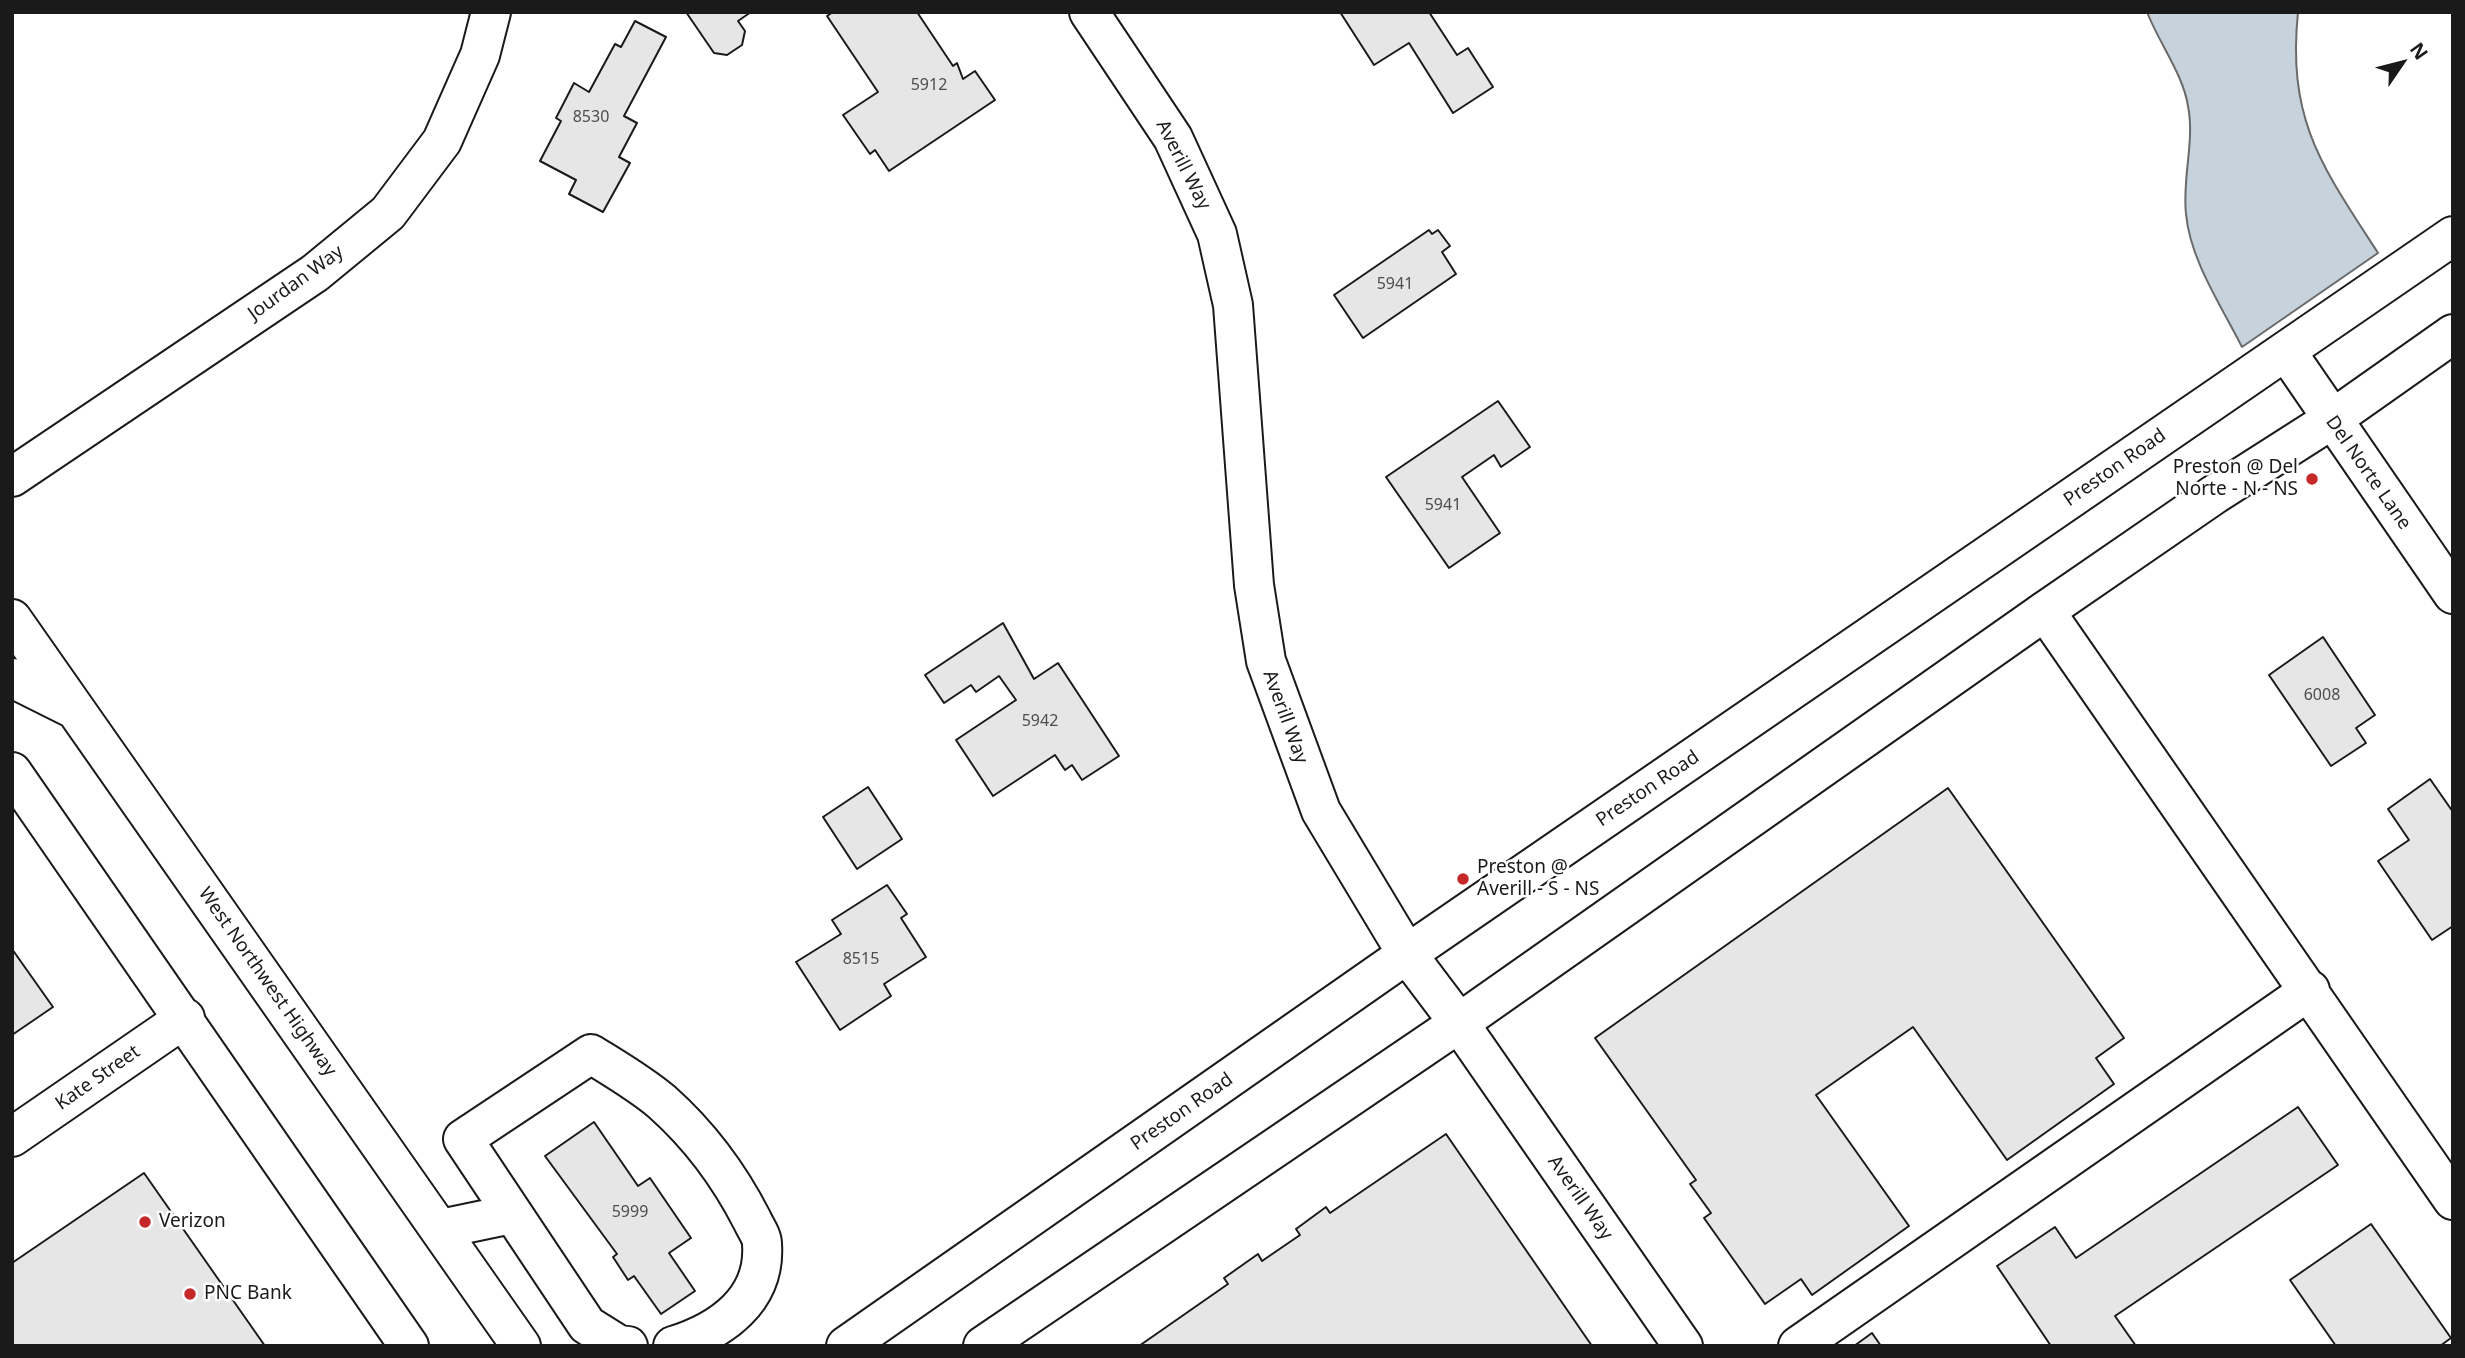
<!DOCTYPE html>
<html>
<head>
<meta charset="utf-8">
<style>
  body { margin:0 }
  #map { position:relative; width:2465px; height:1358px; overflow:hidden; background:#fff; font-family:"Noto Sans",sans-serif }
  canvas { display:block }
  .frame { position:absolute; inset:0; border:14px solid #1a1a1a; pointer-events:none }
  .north { position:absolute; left:2367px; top:28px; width:70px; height:70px; -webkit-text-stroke:5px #fff; paint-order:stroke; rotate:55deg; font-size:19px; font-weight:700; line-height:28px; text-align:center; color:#1a1a1a }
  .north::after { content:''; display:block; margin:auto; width:24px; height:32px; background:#1a1a1a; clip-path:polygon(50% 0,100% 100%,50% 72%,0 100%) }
</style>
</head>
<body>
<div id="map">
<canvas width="2465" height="1358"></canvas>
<div class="frame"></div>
<div class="north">N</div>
</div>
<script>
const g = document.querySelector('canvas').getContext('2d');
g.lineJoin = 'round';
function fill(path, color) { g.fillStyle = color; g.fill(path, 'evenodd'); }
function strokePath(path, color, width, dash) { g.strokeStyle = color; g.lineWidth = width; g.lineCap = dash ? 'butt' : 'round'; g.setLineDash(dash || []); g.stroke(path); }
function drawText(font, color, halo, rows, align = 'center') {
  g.font = font + ' "Noto Sans",sans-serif'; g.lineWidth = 5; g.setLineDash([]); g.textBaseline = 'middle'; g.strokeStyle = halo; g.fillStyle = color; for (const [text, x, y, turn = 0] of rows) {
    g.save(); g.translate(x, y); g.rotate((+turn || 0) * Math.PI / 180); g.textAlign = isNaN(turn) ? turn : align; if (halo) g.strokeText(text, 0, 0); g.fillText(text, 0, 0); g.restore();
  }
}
const water = new Path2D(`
  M2147,12h151c-11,109 24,154 80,241l-136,94c-20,-40 -52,-87 -56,-133 -4,-36 9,-73 2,-108 -5,-32 -29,-63 -41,-94z`);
fill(water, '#c6d2dc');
strokePath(water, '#6a6a6a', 2);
const building = new Path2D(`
  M686,12h65l-13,9 7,10 -3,14 -15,10 -13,-2z
  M833,12h84l36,54 4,-3 6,16 12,-8 20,29 -106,71 -14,-21 -5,4 -27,-39 35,-23 -51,-76z
  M1340,12h89l28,43 11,-7 25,39 -40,26 -44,-70 -35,22z
  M635,21l31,16 -42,79 13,7 -18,34 11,6 -27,49 -34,-18 7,-14 -36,-19 21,-40 -5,-3 18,-35 15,9 26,-48 6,3z
  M1429,230l3,4 6,-4 12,16 -8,6 14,22 -93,64 -29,-43z
  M1498,401l32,46 -29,20 -7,-12 -32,22 38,56 -51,35 -63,-91z
  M1003,623l31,56 24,-16 61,93 -37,24 -10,-15 -7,5 -10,-15 -62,41 -37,-56 60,-40 -17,-24 -23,16 -5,-7 -27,18 -19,-28z
  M2323,637l52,78 -19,13 10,15 -35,23 -62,-91z
  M2430,779l23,33v114l-21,14 -54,-79 31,-21 -21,-31z
  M868,787l34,52 -45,30 -34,-52z
  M1948,788l176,250 -28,20 18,26 -107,76 -94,-133 -97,68 93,131 -97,69 -11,-16 -36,25 -61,-86 7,-5 -21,-29 6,-4 -101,-142z
  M887,885l20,29 -6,4 25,39 -42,27 7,12 -51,34 -44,-68 45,-28 -9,-14z
  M12,949l41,58 -41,28z
  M2298,1107l40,58 -223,151 21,30h-85l-54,-80 58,-39 21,31z
  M594,1122l44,64 12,-8 41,60 -22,15 26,38 -34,23 -27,-38 -6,4 -15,-23 4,-3 -72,-98z
  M1446,1134l146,212h-453l89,-62 -4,-6 34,-24 4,7 38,-26 -4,-6 30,-22 4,6z
  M144,1173l121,173h-253v-83z
  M2371,1224l80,114 -11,8h-104l-46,-66z
  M1872,1333l9,13h-27z`);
fill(building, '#e6e6e6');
strokePath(building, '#1a1a1a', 2);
const minor = new Path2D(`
  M1089,12l84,126 44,96 16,71 21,280 12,76 55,150 86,143 52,69 224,323
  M2286,351l167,243
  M12,477l303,-204 73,-60 54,-72 38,-86 11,-43
  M2045,611l408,589
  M12,1137l173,-119
  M440,1229l72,-15
  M628,1346l-9,-1 -32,-20 -124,-186 128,-85c24,15 50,30 71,48 37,33 67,73 90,118 3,7 10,16 10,24 4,56 -41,87 -89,102
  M1798,1346l512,-356`);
const major = new Path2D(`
  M12,619l509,727
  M12,678l60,30
  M12,772l397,574
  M846,1346l561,-392 1046,-718
  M983,1346l476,-323 586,-412 170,-117 116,-74 122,-86`);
strokePath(minor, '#1a1a1a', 42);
strokePath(major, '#1a1a1a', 42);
strokePath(minor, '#fff', 38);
strokePath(major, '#fff', 38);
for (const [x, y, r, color] of [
  [2312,479,7,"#c62828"],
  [1463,879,7,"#c62828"],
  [145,1222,7,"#c62828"],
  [190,1294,7,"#c62828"]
]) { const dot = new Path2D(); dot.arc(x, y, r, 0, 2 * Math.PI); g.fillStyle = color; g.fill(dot); strokePath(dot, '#fff', 2.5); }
drawText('16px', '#4d4d4d', null, [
  ["5912",929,85],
  ["8530",591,117],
  ["5941",1395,284],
  ["5941",1443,505],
  ["6008",2322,695],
  ["5942",1040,721],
  ["8515",861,959],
  ["5999",630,1212]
]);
drawText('19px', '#1a1a1a', '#fff', [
  ["Averill Way",1183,165,63],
  ["Jourdan Way",296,283,-36],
  ["Preston Road",2115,468,-35],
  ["Del Norte Lane",2368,473,55],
  ["Averill Way",1285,717,70],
  ["Preston Road",1648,789,-34],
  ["West Northwest Highway",267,982,55],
  ["Kate Street",98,1078,-35],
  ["Preston Road",1182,1112,-35],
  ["Averill Way",1580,1198,55]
]);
drawText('19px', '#1a1a1a', '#fff', [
  ["Preston @ Del",2298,468,"right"],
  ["Norte - N - NS",2298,490,"right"],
  ["Preston @",1477,868],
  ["Averill - S - NS",1477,890],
  ["Verizon",159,1222],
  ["PNC Bank",204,1294]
], 'left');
</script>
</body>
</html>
